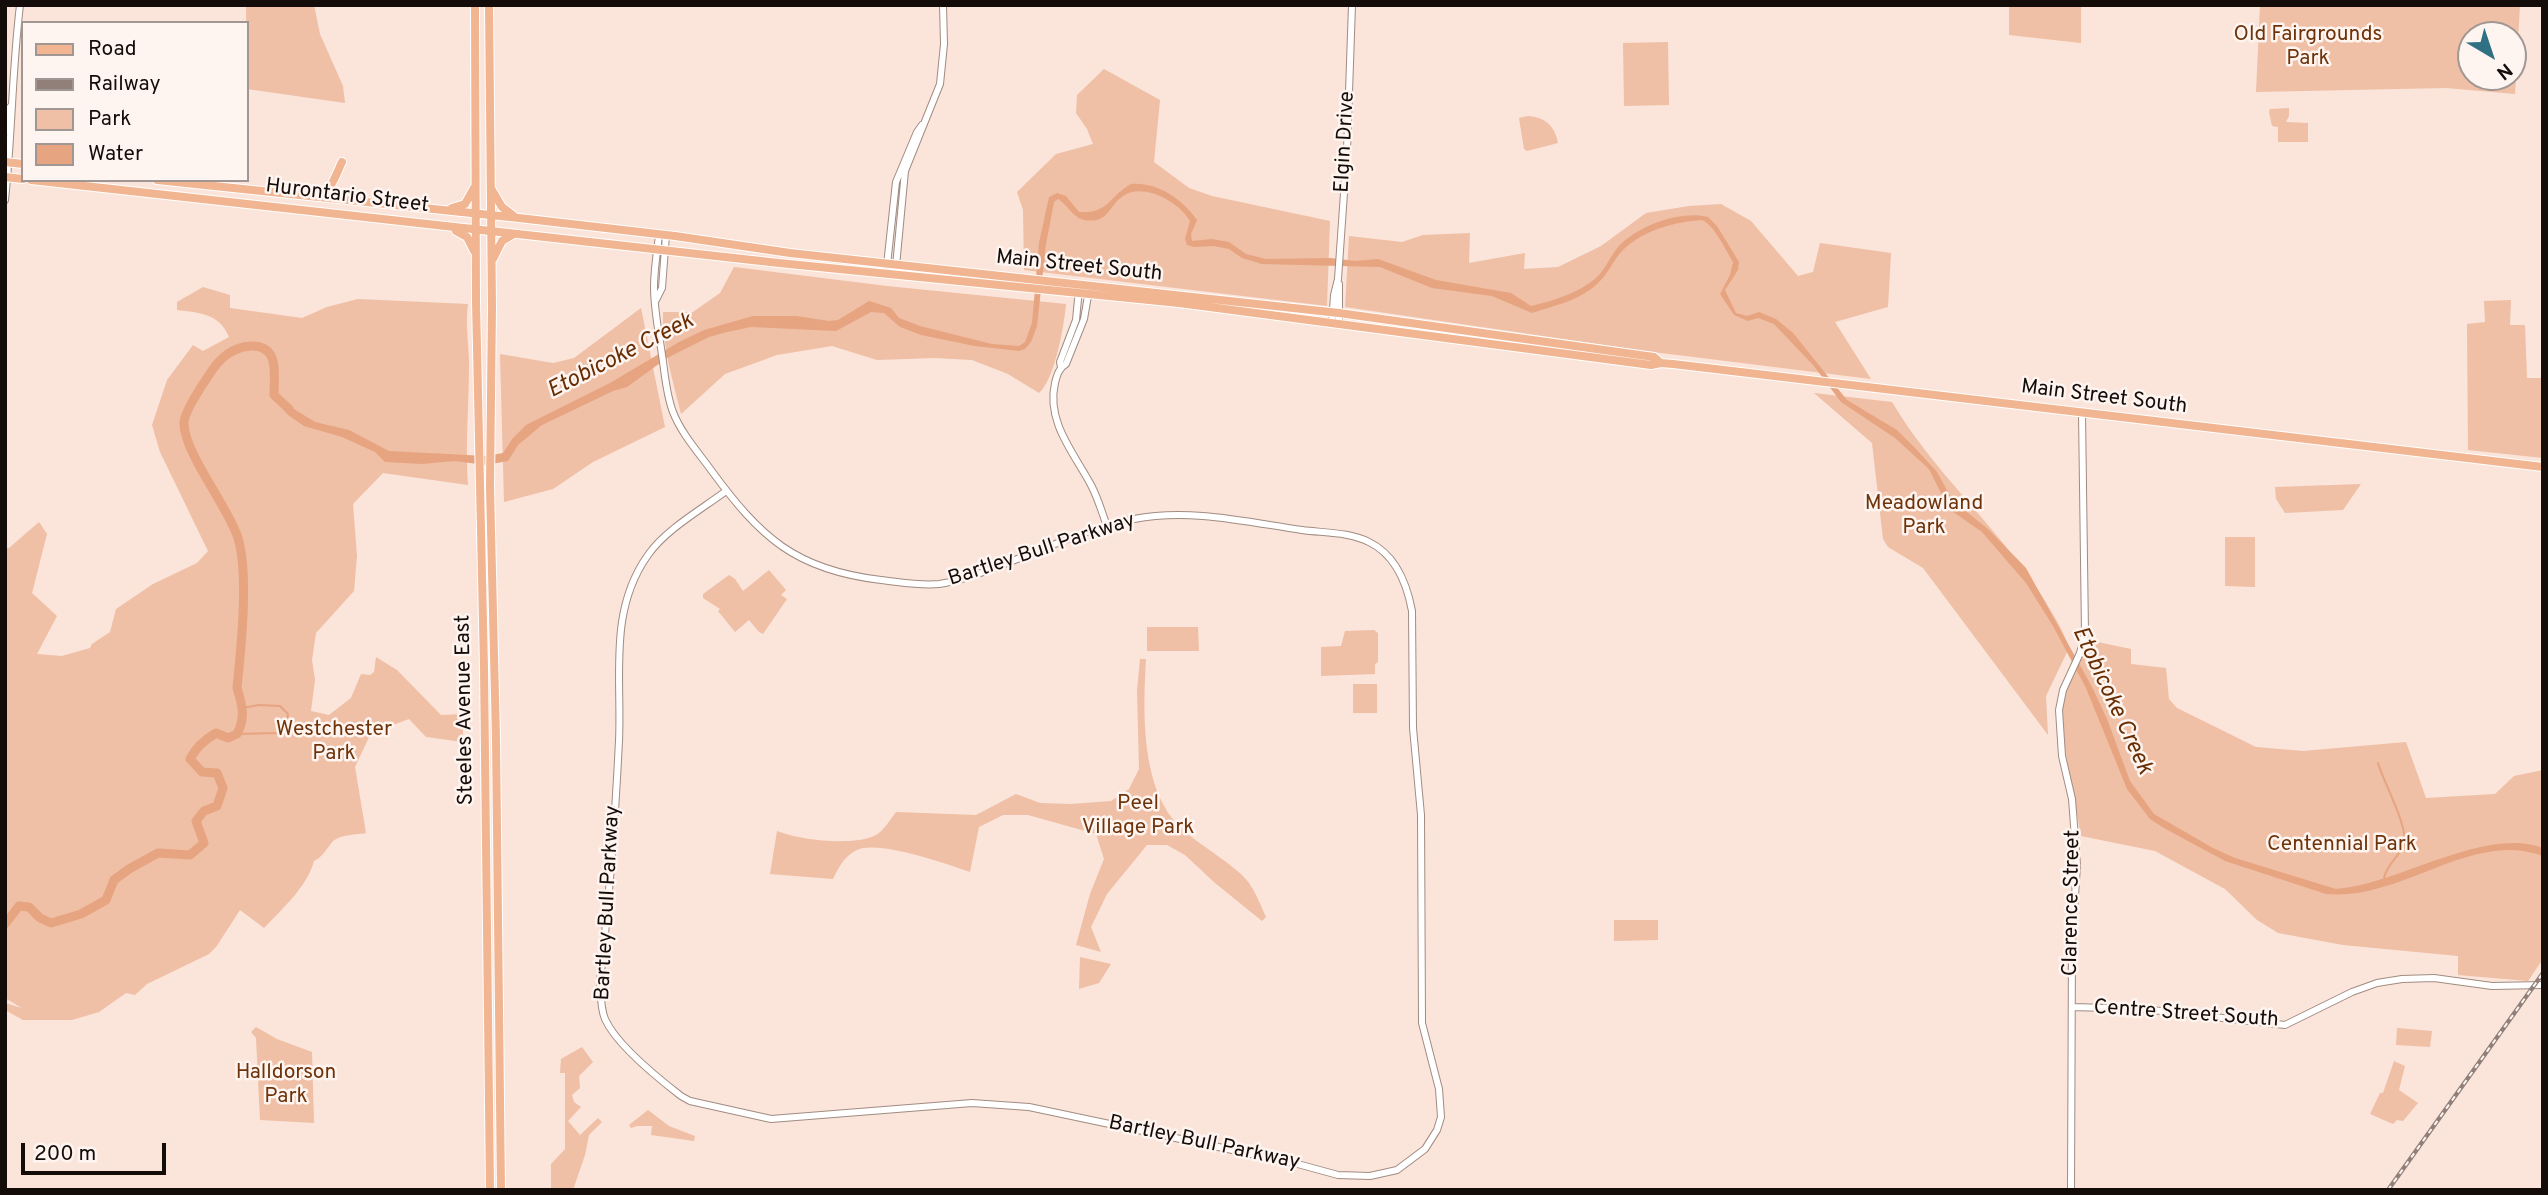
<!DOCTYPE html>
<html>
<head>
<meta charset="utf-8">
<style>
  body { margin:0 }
  #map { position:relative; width:2548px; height:1195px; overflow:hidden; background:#fbe4d9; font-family:Overpass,sans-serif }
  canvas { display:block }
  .frame { position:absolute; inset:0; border:7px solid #140c09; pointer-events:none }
  .legend { position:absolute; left:21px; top:21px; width:228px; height:161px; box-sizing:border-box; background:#fef4f0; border:2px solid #a09794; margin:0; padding:9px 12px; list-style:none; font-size:21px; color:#140c09 }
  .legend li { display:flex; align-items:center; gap:14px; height:35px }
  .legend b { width:35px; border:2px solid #a09794 }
  .north { position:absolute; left:2457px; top:21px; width:70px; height:70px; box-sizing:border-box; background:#fef4f0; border:2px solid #a09794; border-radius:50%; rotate:141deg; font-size:19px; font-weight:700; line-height:28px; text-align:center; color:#140c09 }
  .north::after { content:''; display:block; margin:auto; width:24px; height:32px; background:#2f7183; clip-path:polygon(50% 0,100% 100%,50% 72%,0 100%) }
  .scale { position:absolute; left:21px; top:1143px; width:145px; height:32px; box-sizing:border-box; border:4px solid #140c09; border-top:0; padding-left:9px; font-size:21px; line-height:24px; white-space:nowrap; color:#140c09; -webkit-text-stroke:5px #fef4f0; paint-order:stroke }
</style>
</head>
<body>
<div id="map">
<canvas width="2548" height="1195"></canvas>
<div class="frame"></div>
<ul class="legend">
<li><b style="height:9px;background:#f1b592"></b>Road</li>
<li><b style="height:9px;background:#918079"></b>Railway</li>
<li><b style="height:19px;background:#efbfa6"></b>Park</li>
<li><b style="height:19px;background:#e7a481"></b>Water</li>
</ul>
<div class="north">N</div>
<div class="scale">200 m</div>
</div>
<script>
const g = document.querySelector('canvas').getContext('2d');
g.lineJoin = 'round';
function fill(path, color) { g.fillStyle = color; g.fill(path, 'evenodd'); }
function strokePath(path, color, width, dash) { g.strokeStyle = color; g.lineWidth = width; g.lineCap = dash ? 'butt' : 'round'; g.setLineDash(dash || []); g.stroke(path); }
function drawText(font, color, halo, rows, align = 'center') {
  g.font = font + ' Overpass,sans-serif'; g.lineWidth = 5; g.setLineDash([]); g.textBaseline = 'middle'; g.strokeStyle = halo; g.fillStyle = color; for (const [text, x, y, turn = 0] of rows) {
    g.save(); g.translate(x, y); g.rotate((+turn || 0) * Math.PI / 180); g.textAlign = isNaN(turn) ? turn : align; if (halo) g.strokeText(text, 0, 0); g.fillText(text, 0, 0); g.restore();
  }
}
fill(new Path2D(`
  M246,5h68l6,29 23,52 2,17 -98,-14z
  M2009,5h72v38l-72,-8z
  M2260,5h260l-5,89 -69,-6 -190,4zM2513,35v42h-42v-42z
  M1668,42l1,63 -45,1 -1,-63z
  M1104,69l56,31 -6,62 35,26 23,8 118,25 -3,85 -303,-36 -1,-60 -6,-18 39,-38 37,-10 -6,-15 -11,-16 1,-18z
  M2289,108v8l-3,6 22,1v19h-30v-15l-6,-1 -3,-14 1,-3z
  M1528,116c17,1 27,10 30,27l-31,8 -3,-2 -5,-31z
  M1721,204l30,17 47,55 15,-4 7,-29 71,10 -3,54 -53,15 36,57 -226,-28 -300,-44 4,-71 53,6 21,-7 47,-2 -1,30 56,-10 -1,16 34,-2 43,-21 45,-33 43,-7z
  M734,267l153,19 179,18c-2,22 -11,75 -27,89l-31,-19 -36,-14 -38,-2 -57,2 -45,-14 -55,9 -52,19 -44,40c-8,-33 -19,-68 -18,-102h30l27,-19z
  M203,287l27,8v13l72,10 25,-11 31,-8 110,5c-3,20 1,40 1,60 0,41 -4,81 -1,121l-85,-12 -30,31 4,52 -3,35 -38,42 -4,27 3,20 -4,31 18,4 22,-17 10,-24 9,1 4,-3 2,-15 21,13 44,45 22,-1v28l-37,-5 -17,-18 -38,14 -16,34 11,66c-10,2 -24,1 -33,8 -7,8 -10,16 -19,20 -7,26 -32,48 -50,67l-24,-18 -24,37 -7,7 -62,30 -12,11 -9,-2 -27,19 -27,8h-49l-18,-10v-7l17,5 -17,-10v-450h4l30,-26 8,12 -15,59 25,23 -20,38 25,2 28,-8 2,-4 18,-12 6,-23 37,-25 44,-21 11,-12 -48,-99 -8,-27 15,-45 26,-35 10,6 26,-14c-10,-24 -29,-24 -52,-27v-8z
  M2511,300l-1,25h15l2,53h16v80l-75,-8 -1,-126 18,-2 -1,-21z
  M641,308l24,119 -72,35 -40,27 -49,13 -4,-148 53,9 21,-5z
  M1814,393l78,9c42,71 106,125 150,194 10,17 21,33 27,52l-23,48 2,39 -125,-167 -35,-21 -5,-8 -11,-96z
  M2361,484l-18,26 -58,3 -9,-14 -1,-12z
  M2225,537h30v50l-30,-1z
  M769,570l17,20 -5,5 6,4 -24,35 -4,-2 -10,-12 -14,12 -17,-21 2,-2 -17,-11v-4l26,-19 6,4 8,12z
  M1147,627h51l1,24h-52z
  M1374,630l4,3v29l-3,2v10l-54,2v-29l20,-1 4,-15z
  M2088,640l43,9v15l35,4 3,31 8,9 79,39 47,4 103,-9 20,56 69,-4 19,-18 29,-6v189l-15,22 -70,-6v-19l-115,-11 -65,-12 -21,-13 -32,-31 -70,-38 -74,-15 -16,-87 -3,-45 6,-23z
  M1140,659h6c-3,53 -6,131 36,170 16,15 56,38 67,54 7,10 12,23 17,34l-4,4 -47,-38 -30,-28 -18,-10h-20l-40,49 -16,33 10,25 -25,-7 14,-51 14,-35 -8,-25 -68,-19h-25l-24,12 -9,45c-24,-8 -90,-32 -113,-22 -13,6 -18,17 -24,29l-63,-5 7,-43c22,9 75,15 97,5 10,-5 15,-15 22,-24l80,3 40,-21 24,9 31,1 40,-3 18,-12 10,-20 -2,-78z
  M1353,684h24v29h-24z
  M1614,920h44v20l-44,1z
  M1080,957l31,7 -12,19 -20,6z
  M256,1027l21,12 35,13 2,71 -54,-3 -4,-82 -5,-6z
  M2397,1028l35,3 -2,16 -34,-2z
  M582,1047l11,15 -14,14 1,12 -8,7 2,7 7,5 -13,14 12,14 18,-17 4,4 -13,13 -4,20 -12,35h-22v-26l14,-15v-76h-5l1,-14z
  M2394,1061l11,5 -6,24 19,13 -15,18 -6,-1 -4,4 -23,-10 10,-21h3z
  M648,1110l21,16 26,10 -1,5 -43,-6 1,-9h-15l-6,2 -2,-3z`), '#efbfa6');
fill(new Path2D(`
  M1131,184c27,-2 51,15 66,36l-6,14 1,7 20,-2 17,3 17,12 20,5 65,-1 24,3 23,-2 58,21 75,13 20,13c21,-5 48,-13 65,-28 9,-8 14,-21 22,-31 20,-21 61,-37 90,-30l9,9 22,36 -1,8 -13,20 11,23 11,3 12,-4 17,7 17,14 54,67 50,30 19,19 21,23 16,29 35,28 38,39 66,119 15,32 23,62 24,33 59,34 22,10 101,31c62,-4 147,-63 207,-41v8c-71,-27 -141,45 -217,38l-101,-33 -61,-33 -14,-9 -23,-30 -41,-101 -33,-62 -27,-43 -44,-51 -33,-23 -20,-40 -34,-31 -54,-36 -28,-37 -39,-41 -16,-6 -10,3 -14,-6 -14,-21 10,-19 3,-13c-8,-13 -18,-36 -31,-42 -28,2 -59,10 -80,31 -8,8 -13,21 -22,30 -16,18 -46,25 -68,32l-40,-17 -60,-8 -52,-21 -118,-3 -20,-6 -13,-9 -15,-3 -20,1 -7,-2 -2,-6 5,-18c-11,-19 -46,-39 -67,-25 -15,10 -14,28 -39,24 -12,-3 -16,-15 -26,-21l-4,3 -8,42 -9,82 -6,16 -6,7 -6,2 -44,-5 -54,-11 -21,-8 -16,-14 -13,-1 -35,19 -85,-4 -24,5 -18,5 -42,21 -40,29 -14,4 -71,34 -24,20 -10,16 -22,4 -32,-4 -32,3 -37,-2 -10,-10 -33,-15 -38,-11 -16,-11 -10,-12 3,-2 34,21 34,8 40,21 97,5 17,-3 10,-15 13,-13 84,-42 69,-41 25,-12 49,-14h43l33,5 9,-1 31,-19 22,7 8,10 21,8 72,18 27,2 6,-4 7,-19 7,-80 10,-46 8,-4 9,3 13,16c30,2 29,-15 52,-28z`), '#e7a481');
strokePath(new Path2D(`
  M237,734l40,-1 9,-8 2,-11 -8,-8 -21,-1 -17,3
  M2378,763c5,18 31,65 26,81 -4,12 -17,20 -20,34`), '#e7a481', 2);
strokePath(new Path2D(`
  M5,924l14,-18 10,1 11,11 11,5 30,-9 25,-14 8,-20 15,-11 29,-16 32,2 14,-12 -8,-22 8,-10 13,-5 6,-18 -6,-15 -15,-1 -12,-13c6,-12 14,-19 26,-26l12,5 9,-4c9,-16 5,-30 0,-46 4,-39 12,-114 1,-150 -10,-32 -55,-86 -54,-116 1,-11 18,-37 25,-47 9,-15 23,-28 42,-29 29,-1 23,29 23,49l15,14`), '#e7a481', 9);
const minor = new Path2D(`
  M5,132l4,-24 3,-3
  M5,200c7,-66 7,-129 15,-195
  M659,235c-2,17 -5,35 -5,52 0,23 5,46 8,68 3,19 4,39 11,57 8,21 25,40 38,58 49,67 84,100 170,110 19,2 39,6 58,4 21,-3 40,-10 60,-18 44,-16 89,-38 135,-47 56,-11 113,3 168,11 22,3 48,2 67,12 27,13 38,42 43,69l1,117 8,87 1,208 17,66 2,28 -4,13 -12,19 -28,21 -27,6 -32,-1 -44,-12 -265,-56 -57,-4 -201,16 -81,-18 -9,-5c-22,-17 -65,-52 -76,-77 -5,-12 -4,-26 -5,-38 9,-79 15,-160 19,-240 3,-64 -11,-130 29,-186 17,-25 54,-46 78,-64
  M887,265l9,-83 21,-50 5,-7
  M896,266l9,-95 35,-87 4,-40 -1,-39
  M1339,284v40
  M1089,290l-5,29 -18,45c-7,4 -9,11 -11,19 -9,39 19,70 36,102 7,13 11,28 16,41
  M656,300l6,-12 4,-53
  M1332,324l2,-29 4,-16 9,-129 5,-145
  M1061,367l-1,-5 16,-42 3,-31
  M2072,1007l71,2 142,16 67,-33 25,-9 25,-4 32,-1 58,8 51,-1
  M2071,1190l1,-247 5,-78 -5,-66 -10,-43 -3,-46 4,-20 17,-37 5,-20 -3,-220`);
const major = new Path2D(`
  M475,5l1,296 8,367 6,522
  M489,5l3,302 -2,180 6,251 5,452
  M5,162l18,2
  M5,177l18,2
  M31,180l748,83 400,40 472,62 10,-2 12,1 870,103
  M157,180l362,38 156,18 115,17 549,60 315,44 7,6
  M492,190l10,17 13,10
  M318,195c14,-4 18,-21 24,-33
  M452,208l13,-4 9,-16
  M456,231l11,6 7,14
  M493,259l9,-18 10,-6`);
strokePath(minor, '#a18c82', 8);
strokePath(major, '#fff', 10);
strokePath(minor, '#fff', 6);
strokePath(major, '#f1b592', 8);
const rail = new Path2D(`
  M2388,1190l155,-217`);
strokePath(rail, '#918079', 4.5);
strokePath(rail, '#fef4f0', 2, [5]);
drawText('21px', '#6e330a', '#fef4f0', [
  ["Old Fairgrounds",2308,36],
  ["Park",2308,60],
  ["Meadowland",1924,505],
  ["Park",1924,529],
  ["Westchester",334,731],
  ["Park",334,755],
  ["Peel",1138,805],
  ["Village Park",1138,829],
  ["Centennial Park",2342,846],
  ["Halldorson",286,1074],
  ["Park",286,1098]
]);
drawText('21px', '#140c09', '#fef4f0', [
  ["Elgin Drive",1346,142,-87],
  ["Hurontario Street",347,197,7],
  ["Main Street South",1079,267,6],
  ["Main Street South",2104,398,7],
  ["Bartley Bull Parkway",1042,551,-18],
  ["Steeles Avenue East",466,710,-91],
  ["Bartley Bull Parkway",609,903,-87],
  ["Clarence Street",2073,903,-89],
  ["Centre Street South",2186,1015,4],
  ["Bartley Bull Parkway",1204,1144,12]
]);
drawText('italic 23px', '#682d02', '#fef4f0', [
  ["Etobicoke Creek",621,357,-27],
  ["Etobicoke Creek",2111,701,65]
]);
</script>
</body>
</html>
